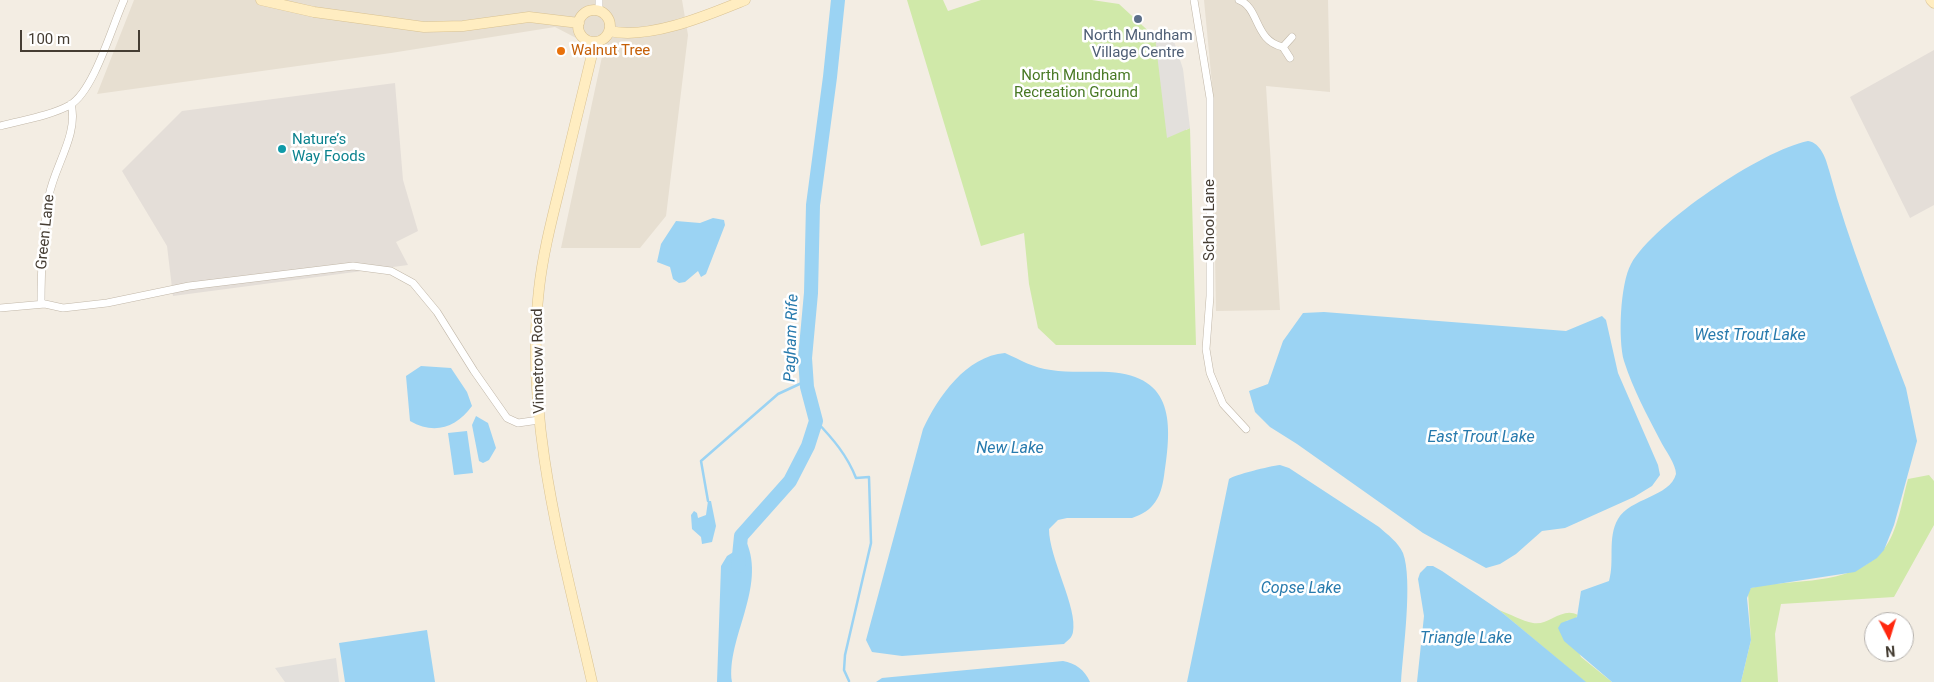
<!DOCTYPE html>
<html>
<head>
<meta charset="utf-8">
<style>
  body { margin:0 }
  #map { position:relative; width:1934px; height:682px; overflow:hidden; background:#f3ede3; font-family:Roboto,sans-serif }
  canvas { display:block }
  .north { position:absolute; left:1864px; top:612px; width:50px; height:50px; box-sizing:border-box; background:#fff; border:1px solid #b5b1ad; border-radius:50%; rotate:175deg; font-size:14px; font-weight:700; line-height:20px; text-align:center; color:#453d33 }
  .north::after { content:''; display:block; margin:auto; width:18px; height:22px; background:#ff270e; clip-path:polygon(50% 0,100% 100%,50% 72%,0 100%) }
  .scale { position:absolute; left:20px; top:30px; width:120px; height:22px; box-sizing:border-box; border:2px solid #453d33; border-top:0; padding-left:6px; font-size:15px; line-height:18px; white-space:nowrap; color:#453d33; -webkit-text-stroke:4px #fff; paint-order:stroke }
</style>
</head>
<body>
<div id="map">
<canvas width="1934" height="682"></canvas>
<div class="north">N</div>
<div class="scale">100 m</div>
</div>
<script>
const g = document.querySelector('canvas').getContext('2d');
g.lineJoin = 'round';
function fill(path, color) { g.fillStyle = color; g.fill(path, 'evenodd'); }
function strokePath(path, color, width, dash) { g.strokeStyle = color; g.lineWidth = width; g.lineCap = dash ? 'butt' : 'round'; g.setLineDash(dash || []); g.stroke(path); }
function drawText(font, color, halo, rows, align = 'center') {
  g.font = font + ' Roboto,sans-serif'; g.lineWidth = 5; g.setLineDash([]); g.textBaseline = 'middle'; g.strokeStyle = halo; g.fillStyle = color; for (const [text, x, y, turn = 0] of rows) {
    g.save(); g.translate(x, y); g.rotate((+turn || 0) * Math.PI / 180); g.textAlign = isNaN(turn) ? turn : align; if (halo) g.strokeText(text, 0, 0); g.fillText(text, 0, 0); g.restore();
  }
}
fill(new Path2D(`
  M134,0h548l6,35 -22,181 -26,32h-79l42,-196 -48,-25 -164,26 -294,41z
  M1204,0h124l2,92 -64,-6 14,224 -64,1 -4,-227z`), '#e7dfd1');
fill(new Path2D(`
  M1934,50v155l-24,13 -60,-121z
  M395,83l8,97 15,51 -22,11 12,23 -235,31 -6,-50 -45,-75 60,-60z`), '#e4ded8');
fill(new Path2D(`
  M907,0h36l5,11 33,-11h111l27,4 36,33 15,-8 16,101 4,-2 6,217h-140l-18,-17 -9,-44 -5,-51 -43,13z
  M1929,475l5,6v44l-40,72 -113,7 -6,30 3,48h-37l10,-42 -3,-48 3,-4 13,-3c39,-5 93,-2 120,-36 14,-18 18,-49 24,-70z
  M1499,610c11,4 23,11 34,13 16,3 29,-17 45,-8l-3,4 -9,2 15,36 31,25h-27z`), '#d0e9a9');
fill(new Path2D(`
  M1170,29l13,40 7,59 -23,10 -12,-101z
  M336,658l3,24h-54l-10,-14z`), '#e3e0dc');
fill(new Path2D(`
  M1808,141c13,2 18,18 21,29 20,75 50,146 77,218l11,53 -23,84 -10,25 -7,8 -22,14 -104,16 -4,10 4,42 -10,42h-129l-48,-41 -6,-13 3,-5 16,-6 4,-26 28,-10c6,-20 -2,-43 9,-62 12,-21 52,-22 58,-45 0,-10 -11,-24 -16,-34 -13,-25 -27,-51 -36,-79 -6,-21 -4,-77 7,-97 23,-41 131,-114 177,-123z
  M713,218l11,2 1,5 -19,49 -5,3 -3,-6 -13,11 -6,1 -6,-4 -3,-12 -13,-5 4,-18 15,-23 24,2z
  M1324,312l242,19 36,-15 4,4 12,53 40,92 2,10 -8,11 -18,11 -69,31 -23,3 -26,23 -16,10 -14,4 -63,-35 -126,-89 -27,-17 -15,-15 -6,-21 19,-7 15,-43 20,-28z
  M1005,353c16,7 28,15 46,17 19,3 39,1 58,2 66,4 63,52 55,104 -3,21 -10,35 -32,42h-65l-9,2 -9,9c0,29 29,79 24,103 -1,6 -5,8 -9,12l-162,12 -30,-4 -6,-12 57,-211c15,-32 43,-73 82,-76z
  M421,366l30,2 16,24 5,14c-16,22 -38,29 -62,15l-4,-45z
  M476,416l12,7 8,25 -7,12 -6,3 -4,-2 -7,-36z
  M467,431l6,42 -19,2 -6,-42z
  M1280,465l9,3 90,59c9,8 19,15 24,26 10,27 0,98 -2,129h-214l42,-203c5,-4 41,-13 51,-14z
  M708,501h3l5,25 -4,16 -10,2 -1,-7 -9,-8 -1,-14 3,-4 3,2 1,5 8,-3z
  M741,541h5c21,46 -20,98 -14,141h-15l4,-116 6,-10 13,-8z
  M1427,566h6l9,5 57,39 87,72h-169l7,-66 -6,-37 2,-6z
  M427,630l8,52h-90l-6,-39z
  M1063,661c12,2 22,9 27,21h-214l6,-4 10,-1z`), '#9bd3f3');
strokePath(new Path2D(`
  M816,421c17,18 31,34 40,57l13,-1 2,66 -26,112 -1,15 5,11
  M708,501l-7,-40 77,-67 28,-13`), '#9bd3f3', 2.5);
strokePath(new Path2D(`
  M738,566l3,-30 49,-55 18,-35 8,-25 -9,-34 -2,-29 6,-65 2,-88 17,-128 8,-77`), '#9bd3f3', 14);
const street = new Path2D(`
  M599,0v11
  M1194,0l16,98v198l-4,53 4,24 13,31 23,25
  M1239,0c21,8 15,41 44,47l9,-10
  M1283,47l7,11
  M0,126c22,-6 50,-10 70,-21 24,-14 42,-79 54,-105
  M41,304c0,-35 2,-73 8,-108 5,-29 30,-62 22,-92
  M0,308l45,-4 18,4 44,-5 82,-17 164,-20 38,5 22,12 24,29 37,59 33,47 11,5 21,-3`);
const secondary = new Path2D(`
  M261,0l53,12 110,15 39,-1 66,-9 50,6
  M1931,0l3,3
  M578 26a16 16 0 1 1 32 0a16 16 0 1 1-32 0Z
  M609,31c41,9 99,-16 136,-31
  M592,682c-29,-128 -68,-260 -53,-393 4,-37 14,-74 23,-111 11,-45 22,-91 33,-136`);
strokePath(street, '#c1b7a8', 8);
strokePath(secondary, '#d9c292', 11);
strokePath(street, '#fff', 7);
strokePath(secondary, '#ffedc1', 10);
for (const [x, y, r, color] of [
  [1138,19,5,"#5c6f8a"],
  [561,51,5,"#e8710a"],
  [282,149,5,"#0f9aa8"]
]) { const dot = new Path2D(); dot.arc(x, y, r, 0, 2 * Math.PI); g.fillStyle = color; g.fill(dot); strokePath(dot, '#fff', 2); }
drawText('15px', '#4e5e75', '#fff', [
  ["North Mundham",1138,36],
  ["Village Centre",1138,53]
]);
drawText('15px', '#c56008', '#fff', [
  ["Walnut Tree",571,51]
], 'left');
drawText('15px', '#487924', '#fff', [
  ["North Mundham",1076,76],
  ["Recreation Ground",1076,93]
]);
drawText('15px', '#0d838f', '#fff', [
  ["Nature’s",292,140],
  ["Way Foods",292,157]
], 'left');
drawText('15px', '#453d33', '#fff', [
  ["School Lane",1210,220,-90],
  ["Green Lane",46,232,-84],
  ["Vinnetrow Road",539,361,-91]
]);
drawText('italic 16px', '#277aad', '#fff', [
  ["West Trout Lake",1750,336],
  ["Pagham Rife",792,338,-88],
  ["East Trout Lake",1481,438],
  ["New Lake",1010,449],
  ["Copse Lake",1301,589],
  ["Triangle Lake",1466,639]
]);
</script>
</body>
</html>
